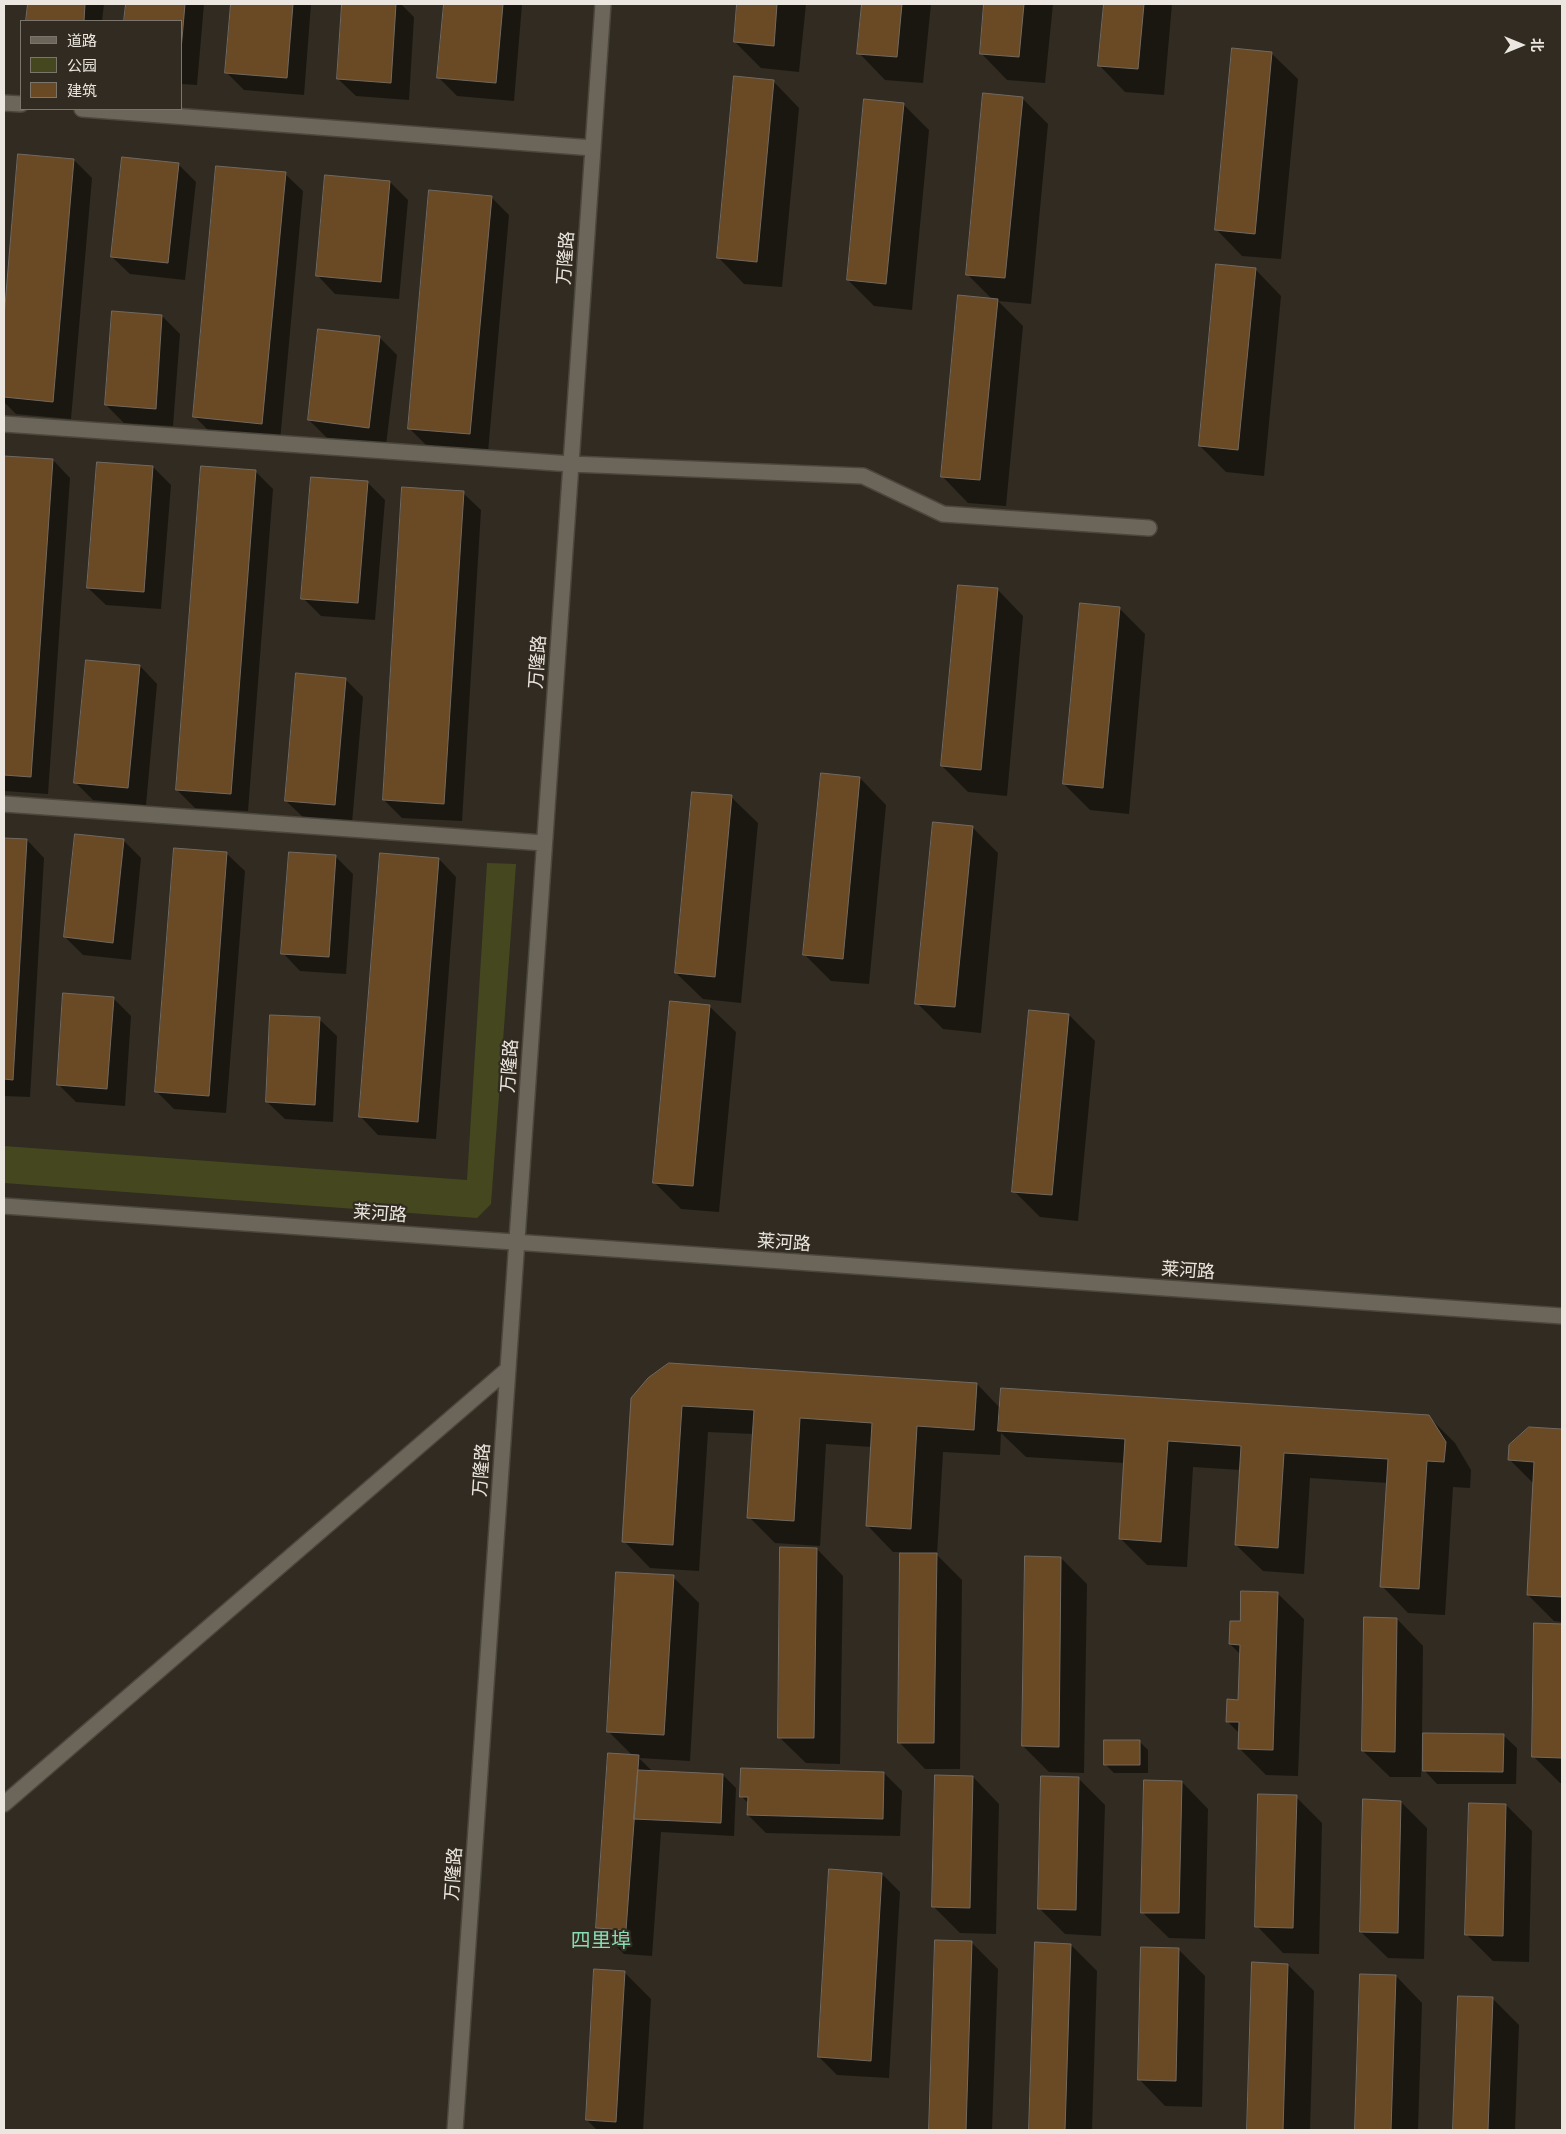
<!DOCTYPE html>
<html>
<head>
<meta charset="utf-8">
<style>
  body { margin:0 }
  #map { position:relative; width:1566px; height:2134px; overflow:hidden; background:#312b21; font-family:"Alegreya Sans","Noto Sans SC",sans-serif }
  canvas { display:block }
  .frame { position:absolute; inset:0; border:5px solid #ebe7e0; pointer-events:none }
  .legend { position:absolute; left:20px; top:20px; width:162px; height:90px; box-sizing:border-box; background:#312b21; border:1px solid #7b766d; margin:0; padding:6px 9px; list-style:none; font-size:15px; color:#ebe7e0 }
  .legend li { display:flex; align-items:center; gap:10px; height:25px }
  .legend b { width:25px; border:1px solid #7b766d }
  .north { position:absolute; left:1496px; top:20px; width:50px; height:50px; -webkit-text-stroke:4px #312b21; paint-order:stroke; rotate:90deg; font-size:14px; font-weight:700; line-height:20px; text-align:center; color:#ebe7e0 }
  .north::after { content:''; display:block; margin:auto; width:18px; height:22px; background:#ebe7e0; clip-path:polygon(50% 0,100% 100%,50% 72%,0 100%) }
</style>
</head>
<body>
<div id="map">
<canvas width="1566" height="2134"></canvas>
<div class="frame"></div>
<ul class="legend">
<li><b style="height:6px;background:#6c655a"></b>道路</li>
<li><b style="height:14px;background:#45481f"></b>公园</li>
<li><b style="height:14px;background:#6a4925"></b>建筑</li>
</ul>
<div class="north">北</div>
</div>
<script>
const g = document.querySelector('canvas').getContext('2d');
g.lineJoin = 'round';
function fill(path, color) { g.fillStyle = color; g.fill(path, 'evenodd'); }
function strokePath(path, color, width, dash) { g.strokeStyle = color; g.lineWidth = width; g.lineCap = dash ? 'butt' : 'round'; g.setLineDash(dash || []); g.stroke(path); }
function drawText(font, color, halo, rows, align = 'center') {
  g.font = font + ' "Alegreya Sans","Noto Sans SC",sans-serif'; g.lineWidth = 4.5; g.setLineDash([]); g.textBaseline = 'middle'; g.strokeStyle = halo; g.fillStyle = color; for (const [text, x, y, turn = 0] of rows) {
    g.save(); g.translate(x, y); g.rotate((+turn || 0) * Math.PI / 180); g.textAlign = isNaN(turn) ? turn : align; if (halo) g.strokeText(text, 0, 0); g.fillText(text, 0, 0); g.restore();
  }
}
fill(new Path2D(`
  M487,863l29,1 -25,340 -14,14 -473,-35v-37l463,34z`), '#45481f');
fill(new Path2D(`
  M29,4h75l-2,17h-74z
  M127,4h77l-7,81 -16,-1v-63h-56z
  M232,4h79l-7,91 -60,-5 -18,-18z
  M343,4h58l13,13 -5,83 -53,-4 -18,-17z
  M445,4h77l-8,97 -57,-5 -18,-18z
  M738,4h68l-7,68 -38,-4 -26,-26z
  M863,4h68l-8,79 -38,-3 -26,-27z
  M986,4h67l-8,79 -38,-3 -26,-27z
  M1105,4h67l-8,91 -39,-3 -26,-27z
  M1271,53l27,26 -17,180 -39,-3 -26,-27z
  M773,81l26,27 -17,179 -38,-3 -26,-27z
  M1022,98l26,26 -17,180 -33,-3 25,25 -17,180 -38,-3 -26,-27 50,-177 -25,-25z
  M903,104l26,26 -17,180 -38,-4 -26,-26z
  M19,155l55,5 18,18 -21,241 -55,-5 -12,-12v-70z
  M178,164l18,18 -11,98 -55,-6 -18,-17z
  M285,174l18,17 -23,250 -68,-7 -18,-18z
  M390,182l18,18 -9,99 -64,-5 -17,-18z
  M491,197l18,18 -21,237 -61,-6 -18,-18z
  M1255,269l26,27 -17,180 -38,-4 -26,-26z
  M162,316l18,18 -7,92 -49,-3 -18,-18z
  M379,337l18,18 -11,90 -59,-7 -18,-18z
  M4,457l49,3 17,18 -22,316 -44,-3z
  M153,467l18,18 -10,124 -55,-4 -18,-17z
  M255,471l18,18 -25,322 -53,-3 -18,-18z
  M367,482l18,18 -10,120 -54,-4 -18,-18z
  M463,493l18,17 -19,311 -60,-3 -18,-18z
  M997,589l26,27 -16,180 -39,-4 -26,-26z
  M1119,608l26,26 -16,180 -39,-4 -26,-26z
  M140,666l17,18 -11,121 -53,-5 -18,-18z
  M345,679l18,18 -11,126 -48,-5 -18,-17z
  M860,778l26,27 -17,179 -38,-3 -26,-26z
  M731,797l27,26 -17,180 -38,-4 -27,-26z
  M972,827l26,26 -17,180 -38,-4 -26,-26z
  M4,839l23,1 17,18 -14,239 -26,-1z
  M124,841l17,17 -10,102 -48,-5 -18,-18z
  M227,854l18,17 -19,242 -52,-4 -18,-18z
  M335,856l18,18 -7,100 -46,-3 -17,-18z
  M439,859l17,18 -20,262 -58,-4 -17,-18z
  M113,998l18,18 -6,90 -49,-4 -18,-18z
  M709,1006l27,26 -17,180 -38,-3 -27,-27z
  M1069,1015l26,26 -17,180 -38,-4 -26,-26z
  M319,1019l18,17 -4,86 -48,-3 -18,-17z
  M977,1384l24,25 427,7 27,27 16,27 -1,18 -17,-1 -8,128 -37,-2 -26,-27 6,-103 -78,-5 -6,96 -41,-3 -27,-26 5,-75 -48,-3 -6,100 -40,-2 -27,-27 5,-75 -99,-6 -25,-24 -1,22 -57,-3 -6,103 25,25 -2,189h-35l-26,-27 2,-190h-8l-26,-27 5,-78 -46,-3 -6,102 -45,-3 -26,-26 5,-83 -46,-2 -9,139 -49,-3 -26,-27 9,-143z
  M1529,1428l33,2v192l-8,-1 -26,-26 6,-111 -24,-24z
  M817,1549l26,27 -3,188 -34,-1 -27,-26z
  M1061,1558l26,26 -3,189 -35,-1 -26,-26z
  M673,1577l26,26 -9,158 -51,-3 14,14 70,3 13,13 -2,48 -73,-4 -9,124 -28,-2 -27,-26 36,-172 -25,-25z
  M1277,1593l27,26 -6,157 -32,-1 -26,-26v-15l-13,-13 12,-20 2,-46 -11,-11 12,-22z
  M1397,1619l26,27 -1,88 81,1 14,13 -1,36h-79l-13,-14v-35h-2l-1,42h-31l-27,-26z
  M1536,1625h26v158h-2l-26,-26z
  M1139,1741l9,9v23h-34l-9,-9z
  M884,1773l18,18 -2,45 -134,-3 -18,-18 1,-11 -8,-8z
  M973,1777l26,27 -3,130 -36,-1 -26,-26z
  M1078,1778l27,27 -4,131 -36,-2 -26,-26z
  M1182,1782l26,27 -3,130 -36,-1 -27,-26z
  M1296,1797l26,26 -3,131 -36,-1 -26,-27z
  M1401,1802l26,26 -3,131 -36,-1 -27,-26z
  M1506,1805l26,26 -3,131 -36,-1 -26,-26z
  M882,1874l18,18 -11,186 -52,-3 -18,-18z
  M936,1941l35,1 27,27 -6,161h-62z
  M1036,1944l35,1 26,26 -5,159h-62z
  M1178,1949l27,27 -3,131 -37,-1 -26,-27z
  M1253,1964l35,1 26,26 -4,139h-62z
  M624,1972l27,27 -8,131h-46l-10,-10z
  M1361,1975l35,1 26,27 -4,127h-62z
  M1459,1997l34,2 26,26 -4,105h-61z`), '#0007');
const building = new Path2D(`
  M28,4h57l-1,17h-58z
  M126,4h59l-4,46v-29h-57z
  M231,4h62l-6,74 -62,-5z
  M342,4h54l-5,79 -54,-4z
  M444,4h59l-7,79 -59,-5z
  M737,4h40l-3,42 -40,-4z
  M862,4h40l-5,53 -40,-3z
  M984,4h40l-5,53 -39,-3z
  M1104,4h40l-6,65 -40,-3z
  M1232,48l40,4 -17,182 -40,-4z
  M734,76l40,4 -17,182 -40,-4z
  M983,93l40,4 -18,181 -39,-3z
  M864,99l40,4 -18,181 -39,-4z
  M18,154l56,5 -21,243 -49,-5v-79z
  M122,157l57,6 -11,100 -57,-6z
  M216,166l70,6 -24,252 -69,-7z
  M325,175l65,6 -9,101 -65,-6z
  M429,190l63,6 -22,238 -62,-5z
  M1216,264l40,4 -18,182 -39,-4z
  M958,295l40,4 -18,181 -39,-3z
  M112,311l50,4 -6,94 -51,-4z
  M318,329l62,7 -11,92 -61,-8z
  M4,456l49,3 -22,318 -27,-2z
  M97,462l56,4 -9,126 -57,-4z
  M201,466l55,4 -25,324 -55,-4z
  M311,477l57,4 -10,122 -57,-4z
  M402,487l62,4 -20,313 -61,-4z
  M958,585l40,3 -17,182 -40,-4z
  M1080,603l40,4 -17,181 -40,-4z
  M86,660l54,5 -12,123 -54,-5z
  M296,673l50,5 -11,127 -50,-4z
  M821,773l39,4 -17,182 -40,-4z
  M692,792l40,3 -17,182 -40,-4z
  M933,822l40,4 -18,181 -40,-3z
  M75,834l49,5 -11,104 -49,-6z
  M4,838l23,1 -14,241 -9,-1z
  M174,848l53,4 -18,244 -54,-4z
  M289,852l47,3 -7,102 -48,-3z
  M380,853l59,5 -21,264 -59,-5z
  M63,993l51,4 -7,92 -50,-4z
  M670,1001l40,4 -17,181 -40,-3z
  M1029,1010l40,4 -17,181 -40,-3z
  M270,1015l50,2 -5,88 -49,-3z
  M669,1363l308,20 -3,47 -57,-4 -6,103 -45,-3 6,-103 -72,-5 -6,103 -47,-3 7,-108 -72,-4 -9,139 -51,-3 9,-144 17,-20z
  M1001,1388l428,27 17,27 -2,20 -17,-1 -8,128 -39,-2 8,-128 -104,-6 -6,95 -43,-3 6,-99 -73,-5 -7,101 -42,-3 6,-100 -127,-8z
  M1529,1427l33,2v168l-35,-2 7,-133 -26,-2 1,-15z
  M780,1547l37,1 -3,190h-36z
  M900,1553h37l-3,190h-36z
  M1025,1556l36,1 -2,190 -37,-1z
  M616,1572l58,3 -10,160 -57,-3z
  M1241,1591l37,1 -5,158 -35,-1 1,-27h-13l1,-23 11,1 2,-55 -11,-1 1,-23h10z
  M1364,1617l33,1 -2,134 -33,-1z
  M1534,1623l28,1v134l-30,-1z
  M1423,1733l81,1 -1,38 -80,-1z
  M1104,1740h36v25h-36z
  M608,1753l31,2 -13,175 -30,-2z
  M741,1768l143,4 -1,47 -136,-4 1,-18h-8z
  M638,1770l85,4 -2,49 -87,-4z
  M935,1775l38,1 -3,132 -38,-1z
  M1041,1776l38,1 -3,133 -38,-1z
  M1144,1780l38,1 -3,132h-38z
  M1258,1794l39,1 -4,133 -38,-1z
  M1363,1799l38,2 -3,132 -38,-1z
  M1469,1803l37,1 -3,132 -38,-1z
  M829,1869l53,4 -11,188 -53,-4z
  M935,1940l37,1 -6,189h-37z
  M1035,1942l36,2 -6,186h-36z
  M1141,1947l38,1 -3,133 -38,-1z
  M1252,1962l36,2 -5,166h-36z
  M594,1969l31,2 -9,151 -30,-2z
  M1360,1974l36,1 -5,155h-36z
  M1458,1996l35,1 -5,133h-35z`);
fill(building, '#6a4925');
strokePath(building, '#72695f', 1);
const minor = new Path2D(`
  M4,103l17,1
  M82,109l511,39
  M4,424l567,40 292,12 80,38 206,14
  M4,804l540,39
  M4,1206l1558,110
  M4,1804l503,-434
  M455,2130l148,-2126`);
strokePath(minor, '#4b473d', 18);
strokePath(minor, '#6c655a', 15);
drawText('18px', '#ebe7e0', '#312b21', [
  ["万隆路",566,258,-86],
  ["万隆路",538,662,-86],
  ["万隆路",510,1066,-86],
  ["莱河路",380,1214,4],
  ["莱河路",784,1243,4],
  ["莱河路",1188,1271,4],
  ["万隆路",482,1470,-86],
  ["万隆路",454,1874,-86]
]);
drawText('20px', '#88dcb5', '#312b21', [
  ["四里埠",601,1941]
]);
</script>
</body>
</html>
